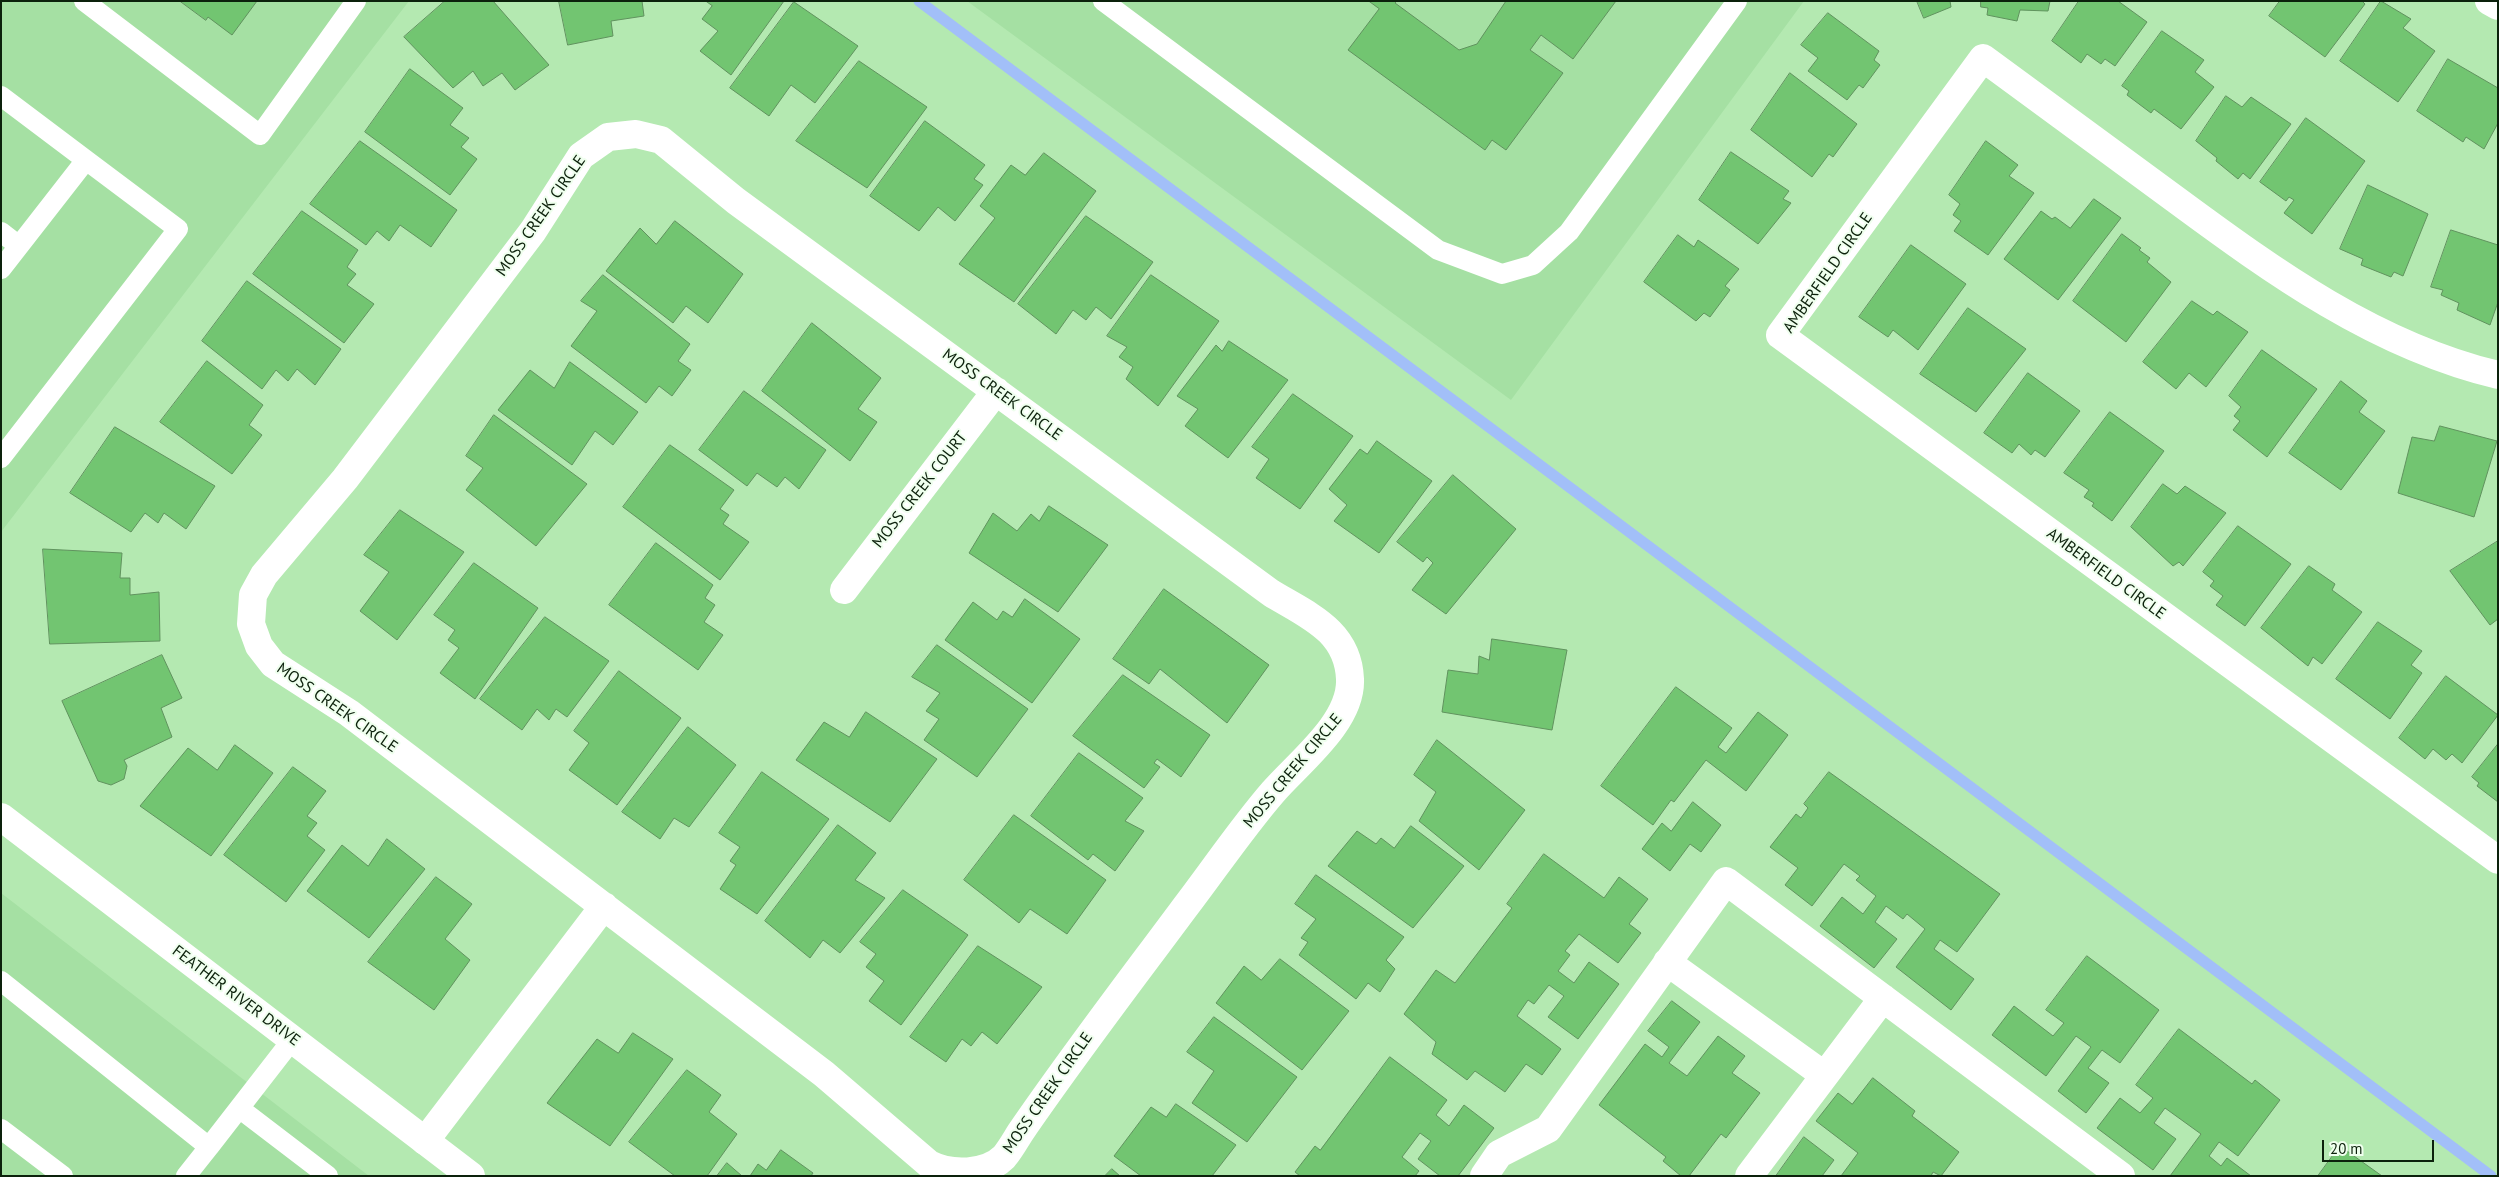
<!DOCTYPE html>
<html>
<head>
<meta charset="utf-8">
<style>
  body { margin:0 }
  #map { position:relative; width:2499px; height:1177px; overflow:hidden; background:#b4e9b1; font-family:"PT Sans",sans-serif }
  canvas { display:block }
  .frame { position:absolute; inset:0; border:2px solid #0c210c; pointer-events:none }
  .scale { position:absolute; left:2322px; top:1140px; width:112px; height:22px; box-sizing:border-box; border:2px solid #0c210c; border-top:0; padding-left:6px; font-size:15px; line-height:18px; white-space:nowrap; color:#0c210c; -webkit-text-stroke:4px #efffee; paint-order:stroke }
</style>
</head>
<body>
<div id="map">
<canvas width="2499" height="1177"></canvas>
<div class="frame"></div>
<div class="scale">20 m</div>
</div>
<script>
const g = document.querySelector('canvas').getContext('2d');
g.lineJoin = 'round';
function fill(path, color) { g.fillStyle = color; g.fill(path, 'evenodd'); }
function strokePath(path, color, width, dash) { g.strokeStyle = color; g.lineWidth = width; g.lineCap = dash ? 'butt' : 'round'; g.setLineDash(dash || []); g.stroke(path); }
function drawText(font, color, halo, rows, align = 'center') {
  g.font = font + ' "PT Sans",sans-serif'; g.lineWidth = 4; g.setLineDash([]); g.textBaseline = 'middle'; g.strokeStyle = halo; g.fillStyle = color; for (const [text, x, y, turn = 0] of rows) {
    g.save(); g.translate(x, y); g.rotate((+turn || 0) * Math.PI / 180); g.textAlign = isNaN(turn) ? turn : align; if (halo) g.strokeText(text, 0, 0); g.fillText(text, 0, 0); g.restore();
  }
}
fill(new Path2D(`
  M1,1h408l-408,531z
  M967,1h837l-293,399z
  M1,893l368,283h-368z`), '#a5e0a3');
strokePath(new Path2D(`
  M919,1l1572,1175`), '#a2bff8', 11);
const building = new Path2D(`
  M180,1h77l-25,34 -24,-18 -2,3z
  M445,1h48l56,64 -34,25 -13,-17 -19,13 -10,-15 -20,17 -49,-51z
  M559,1h83l2,15 -33,5 2,15 -45,9z
  M706,1h78l-53,74 -31,-24 18,-20 -16,-12 10,-13z
  M1369,1h28l-2,2 64,47 18,-6 29,-43h110l-43,58 -32,-24 -11,15 33,23 -57,77 -14,-10 -7,10 -137,-100 31,-41z
  M1917,1h33l1,6 -27,11z
  M1981,1h69l-2,10 -28,-1 -3,11 -30,-6 1,-7 -7,-1z
  M2079,1h39l29,21 -32,44 -10,-7 -4,5 -14,-10 -6,9 -29,-22z
  M2280,1h82l3,3 -40,53 -56,-41z
  M2381,1l30,18 -8,9 32,23 -37,51 -58,-41z
  M794,2l64,44 -43,57 -24,-18 -22,31 -39,-28z
  M1828,13l51,38 -5,9 6,5 -17,23 -4,-3 -12,15 -39,-29 10,-13 -17,-13z
  M2162,31l42,29 -9,12 19,15 -33,42 -27,-20 -3,4 -24,-18 2,-4 -7,-5z
  M2448,59l50,29v35l-14,26 -18,-12 -3,5 -46,-31z
  M859,61l68,46 -60,81 -71,-47z
  M410,69l53,39 -13,17 19,13 -8,9 16,12 -27,36 -85,-63z
  M1790,73l67,51 -24,33 -4,-3 -17,23 -61,-47z
  M2226,96l16,11 9,-10 40,27 -41,55 -7,-6 -5,6 -22,-18 1,-3 -21,-17z
  M2306,118l59,43 -53,73 -28,-21 10,-13 -5,-3 -3,4 -26,-19z
  M925,121l60,44 -11,14 9,6 -28,36 -17,-14 -19,24 -49,-35z
  M360,141l97,69 -26,37 -31,-22 -11,16 -12,-10 -11,14 -56,-41z
  M1986,141l32,24 -9,11 25,17 -46,62 -34,-24 7,-10 -8,-6 7,-11 -11,-9z
  M1731,152l58,39 -6,8 8,4 -33,41 -59,-44z
  M1044,153l52,38 -82,111 -55,-38 36,-46 -15,-12 31,-41 14,10z
  M2368,185l60,29 -25,62 -9,-4 -3,5 -30,-12 2,-6 -23,-10z
  M2094,199l27,19 -63,82 -54,-41 37,-48 11,8 3,-2 15,11z
  M302,211l56,39 -11,17 9,7 -9,11 27,19 -30,39 -91,-69z
  M1086,216l67,46 -42,57 -15,-12 -10,13 -13,-10 -17,24 -38,-30z
  M675,221l68,53 -35,49 -22,-17 -13,17 -67,-52 34,-43 16,16z
  M2451,230l47,15v57l-8,23 -33,-15 2,-7 -18,-8 2,-5 -12,-3z
  M2122,234l19,14 -2,2 11,8 -3,4 24,20 -45,60 -53,-41z
  M1678,235l16,12 4,-7 41,29 -14,17 5,4 -20,27 -6,-4 -8,8 -52,-39z
  M1911,245l55,39 -48,66 -25,-20 -5,7 -29,-20z
  M603,275l87,69 -12,17 13,9 -19,26 -13,-10 -13,17 -75,-57 26,-35 -16,-10z
  M1151,275l68,46 -61,85 -32,-27 7,-12 -14,-10 8,-10 -20,-11z
  M247,281l94,68 -26,36 -18,-16 -9,12 -12,-11 -14,19 -60,-48z
  M2192,301l21,14 4,-4 31,21 -42,55 -17,-14 -13,16 -33,-27z
  M1968,308l58,41 -50,63 -56,-38z
  M812,323l69,55 -23,31 19,13 -27,39 -88,-70z
  M1229,341l59,39 -60,78 -43,-32 13,-17 -21,-13 39,-51 6,6z
  M2262,350l55,39 -50,68 -34,-27 7,-9 -6,-5 7,-9 -12,-11z
  M207,361l56,44 -14,20 13,10 -30,39 -72,-52z
  M570,362l68,50 -25,33 -18,-14 -23,34 -74,-55 32,-40 24,18z
  M2028,373l52,38 -35,46 -10,-7 -4,5 -12,-11 -7,9 -28,-20z
  M2341,381l26,20 -8,11 26,19 -44,59 -52,-37z
  M744,391l82,59 -27,39 -14,-12 -8,10 -20,-14 -10,13 -48,-36z
  M1293,394l60,42 -53,73 -44,-31 13,-19 -17,-12z
  M2110,412l54,39 -52,70 -20,-15 2,-3 -10,-6 5,-7 -25,-17z
  M494,415l93,69 -51,62 -70,-56 17,-22 -17,-12z
  M2440,426l57,15 -23,76 -76,-24 14,-56 22,4z
  M115,427l100,59 -29,43 -22,-16 -6,10 -13,-10 -14,19 -61,-39z
  M1377,441l55,40 -53,72 -45,-32 13,-16 -18,-16 31,-40 7,5z
  M670,445l64,45 -14,19 9,6 -6,9 26,18 -29,38 -97,-73z
  M1453,475l63,54 -70,85 -34,-24 21,-27 -6,-6 -4,5 -26,-20z
  M2163,484l14,10 8,-8 41,27 -43,53 -4,-4 -6,4 -42,-39z
  M1049,506l59,39 -50,67 -89,-59 24,-40 24,18 14,-17 8,7z
  M400,510l64,42 -67,88 -37,-29 29,-39 -25,-17z
  M2238,526l53,38 -46,62 -29,-21 7,-9 -13,-10 4,-5 -11,-9z
  M2498,541v78l-8,6 -40,-54z
  M656,543l57,42 -8,13 10,7 -11,17 19,13 -25,35 -89,-65z
  M43,549l79,4 -2,25h10v17l29,-3 1,49 -110,3z
  M474,563l64,45 -63,91 -35,-26 19,-25 -11,-8 7,-10 -21,-15z
  M2309,566l26,18 -3,6 30,22 -40,52 -9,-7 -5,9 -47,-38z
  M1164,589l105,76 -42,58 -67,-54 -11,15 -36,-25z
  M1025,599l55,40 -48,64 -87,-63 28,-38 24,18 6,-9 9,6z
  M545,617l64,44 -42,56 -11,-8 -7,11 -12,-11 -15,21 -42,-31z
  M2378,622l44,29 -11,14 11,8 -32,46 -54,-40z
  M1492,639l75,11 -15,80 -110,-18 6,-42 30,4 1,-18 10,4z
  M937,645l91,64 -51,68 -53,-37 15,-21 -13,-8 14,-18 -28,-16z
  M162,655l20,43 -21,10 11,29 -48,23 3,6 -3,13 -13,6 -13,-4 -36,-80z
  M619,671l62,47 -64,87 -48,-35 20,-27 -15,-12z
  M1123,675l87,60 -29,42 -24,-18 -3,4 6,4 -16,21 -71,-52z
  M2446,676l52,39 -36,48 -10,-9 -6,6 -13,-11 -8,10 -26,-21z
  M1676,687l56,41 -14,19 8,6 32,-41 30,23 -42,56 -40,-31 -32,42 -3,-2 -18,25 -52,-39z
  M866,712l71,47 -47,63 -94,-62 28,-38 25,15z
  M688,727l48,38 -47,62 -15,-9 -14,21 -38,-27z
  M1437,740l88,70 -46,60 -60,-49 17,-29 -22,-17z
  M2498,744v58l-21,-16 2,-3 -7,-6z
  M235,745l38,28 -62,83 -71,-50 48,-58 29,22z
  M1079,753l64,45 -18,23 19,10 -29,40 -22,-17 -5,6 -57,-44z
  M293,767l33,24 -19,25 10,7 -10,13 18,14 -39,52 -62,-47z
  M762,772l67,47 -72,95 -37,-25 16,-24 -6,-4 10,-14 -21,-14z
  M1829,772l171,122 -43,58 -17,-12 -6,9 40,30 -23,31 -55,-43 29,-38 -18,-15 -4,5 -17,-13 -11,16 22,17 -23,29 -54,-42 22,-29 21,17 13,-18 -20,-16 4,-4 -16,-12 -32,42 -27,-21 13,-17 -28,-21 26,-33 5,4 7,-10 -4,-4z
  M1693,802l28,23 -20,27 -11,-8 -20,27 -28,-22 20,-26 9,8z
  M1014,815l92,65 -39,54 -37,-25 -11,14 -55,-43z
  M838,825l38,28 -21,27 30,18 -45,55 -17,-13 -13,18 -45,-37z
  M1411,826l53,40 -51,62 -85,-62 29,-35 19,13 5,-6 13,10z
  M387,839l38,30 -56,69 -62,-47 35,-46 26,21z
  M1544,854l60,44 15,-21 29,22 -19,25 12,9 -23,30 -39,-29 -14,17 5,4 -12,16 16,12 15,-21 30,22 -41,55 -30,-22 16,-21 -15,-11 -15,19 -6,-4 -11,16 44,33 -19,26 -16,-11 -21,28 -30,-21 -8,9 -35,-26 4,-12 -32,-28 32,-44 19,13 57,-75 -5,-4z
  M1316,875l88,62 -18,23 9,9 -15,23 -12,-9 -12,16 -57,-44 9,-13 -7,-4 15,-19 -21,-15z
  M436,877l36,27 -27,35 25,21 -36,50 -66,-48z
  M903,890l65,45 -67,90 -32,-24 15,-20 -18,-14 10,-13 -16,-12z
  M978,946l64,41 -45,57 -15,-12 -11,14 -9,-7 -16,23 -36,-25z
  M2087,956l72,54 -39,53 -18,-13 -14,18 21,15 -23,30 -28,-22 33,-44 -15,-11 -30,40 -54,-41 22,-29 39,30 11,-13 -18,-13z
  M1280,959l69,52 -47,59 -86,-67 28,-37 17,14z
  M1672,1001l28,21 -31,41 18,13 31,-40 27,20 -13,17 28,20 -34,45 -5,-4 -32,42h-8l-18,-15 3,-4 -67,-52 46,-61 17,13 7,-10 -21,-16z
  M1214,1017l83,60 -50,65 -55,-39 22,-32 -27,-19z
  M2179,1029l73,55 3,-4 25,20 -42,56 -19,-14 -10,14 12,10 6,-8 24,18h-81l31,-42 -36,-26 -11,15 22,16 -23,31 -56,-42 23,-30 20,15 13,-15 -17,-13z
  M633,1033l40,26 -63,87 -63,-43 50,-64 21,14z
  M1390,1057l57,43 -11,15 13,11 15,-21 30,23 -36,48h-18l-22,-17 13,-18 -11,-8 -18,24 17,14 -4,5h-115l-5,-4 20,-26 5,4z
  M687,1070l34,25 -12,17 28,22 -30,42h-32l-46,-34z
  M1873,1078l42,33 -3,5 47,36 -18,24 -8,-4 -2,4h-90l17,-23 -42,-32 22,-28 14,11z
  M1176,1104l60,41 -24,31h-71l-27,-20 37,-49 15,10z
  M1804,1137l30,23 -12,16h-46z
  M2340,1146l42,30h-64z
  M781,1150l32,23 -2,3h-61l8,-12 8,6z
  M727,1163l15,13h-25z
  M1112,1169l8,7h-15z`);
fill(building, '#72c571');
strokePath(building, '#60925e', 1);
strokePath(new Path2D(`
  M84,1l176,134 96,-134
  M1103,1l335,249 64,24 31,-9 36,-33 168,-231
  M1,96l85,64 -85,109
  M1,232l18,14
  M1,458l177,-229 -92,-69
  M1,981l208,166 83,-107
  M239,1108l89,68
  M1,1129l62,47
  M186,1176l23,-29`), '#fff', 20);
strokePath(new Path2D(`
  M2489,1l9,5
  M636,134l25,6 75,61 535,392c36,22 77,37 79,86 2,43 -51,83 -77,113 -32,37 -60,79 -90,118 -55,74 -111,147 -163,223 -5,8 -10,17 -16,24 -18,18 -54,18 -75,7l-105,-90 -475,-361 -76,-49 -14,-18 -8,-22 2,-29 11,-20 81,-96 188,-248 48,-75 27,-19z
  M2498,375c-122,-29 -224,-103 -323,-176 -64,-47 -128,-94 -192,-141l-203,277 718,525
  M844,590l152,-199
  M1667,962l157,113
  M425,1141l179,-235
  M1484,1176l15,-22 49,-25 178,-248 395,295
  M1749,1176l134,-178`), '#fff', 28);
strokePath(new Path2D(`
  M1,817l470,359`), '#fff', 28);
drawText('16px', '#0c210c', '#efffee', [
  ["MOSS CREEK CIRCLE",541,216,-55],
  ["AMBERFIELD CIRCLE",1828,273,-55],
  ["MOSS CREEK CIRCLE",1002,395,36],
  ["MOSS CREEK COURT",920,490,-52],
  ["AMBERFIELD CIRCLE",2106,574,36],
  ["MOSS CREEK CIRCLE",337,708,35],
  ["MOSS CREEK CIRCLE",1293,771,-50],
  ["FEATHER RIVER DRIVE",236,996,37],
  ["MOSS CREEK CIRCLE",1048,1093,-55]
]);
</script>
</body>
</html>
